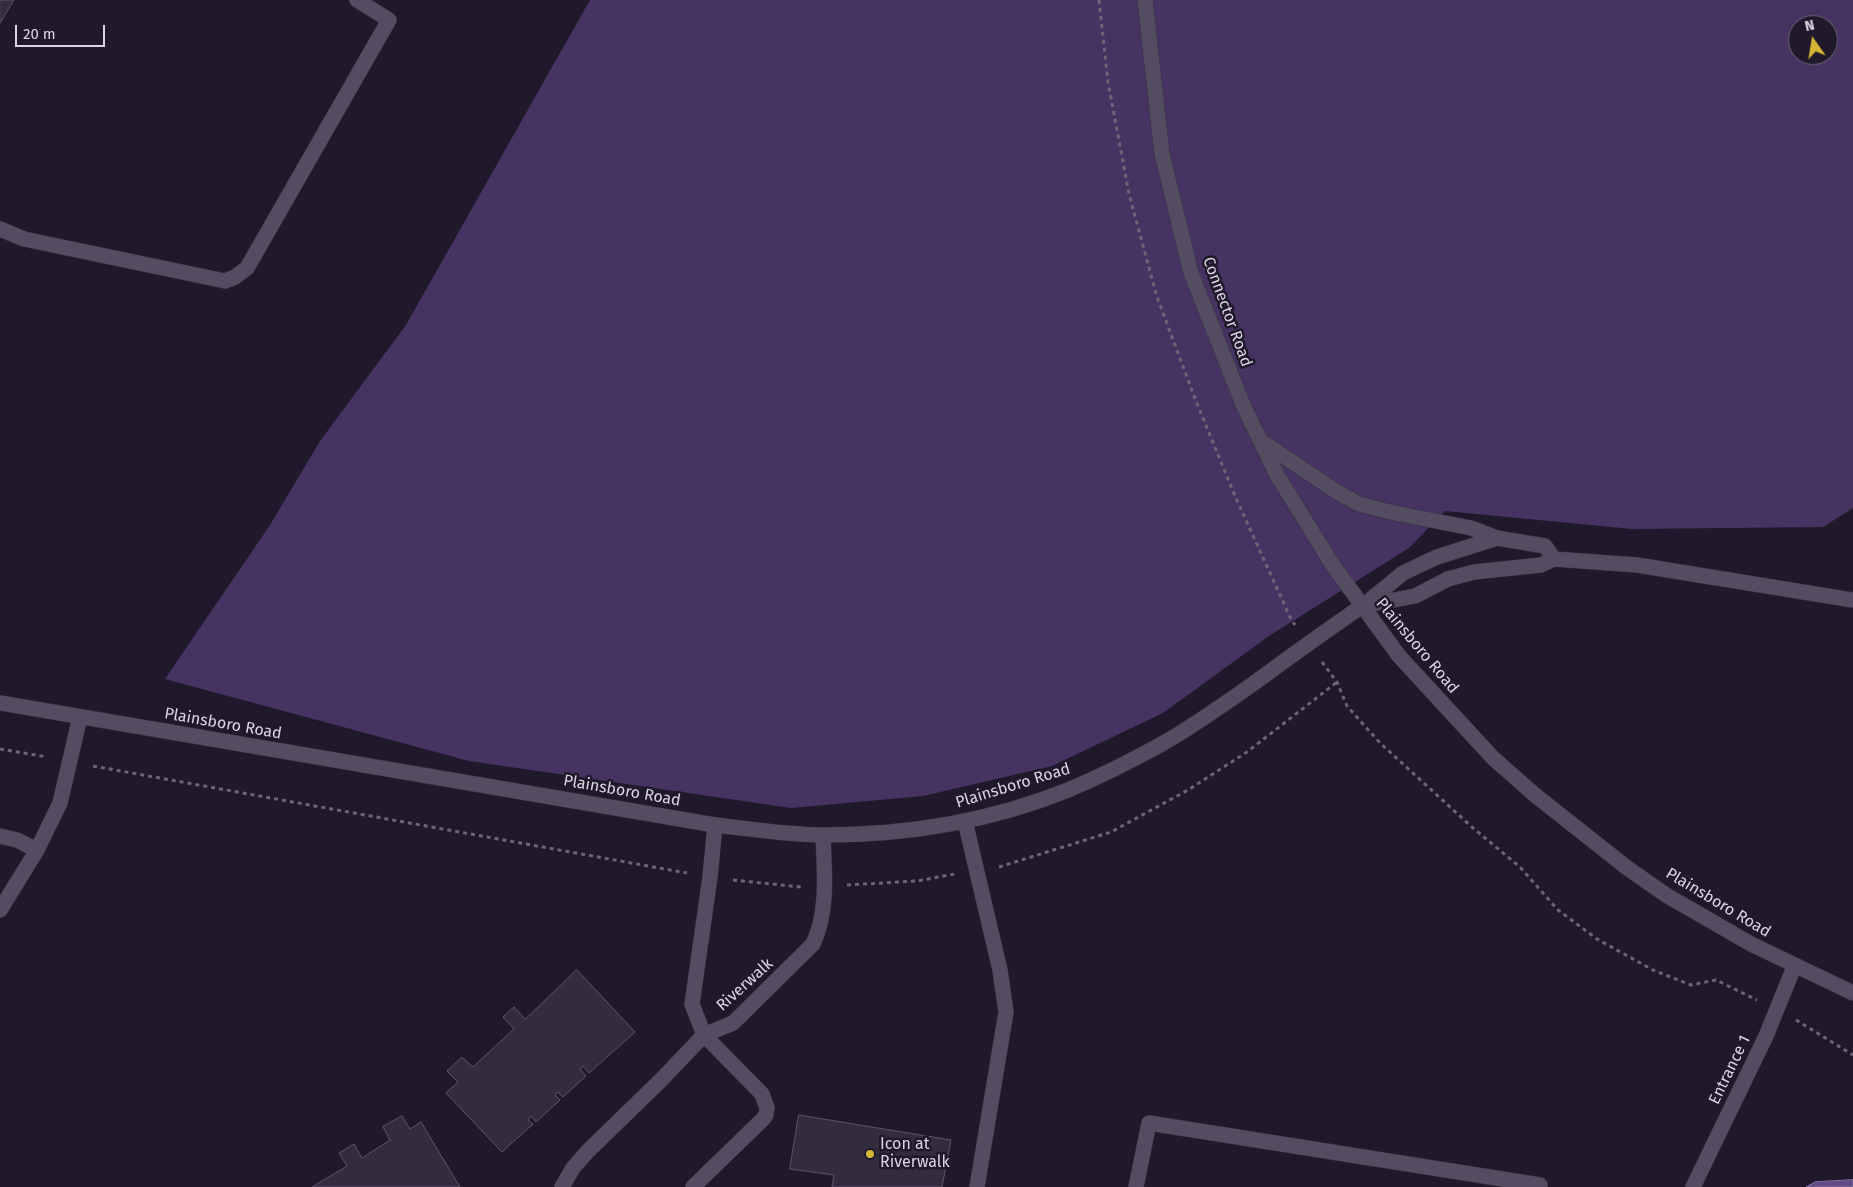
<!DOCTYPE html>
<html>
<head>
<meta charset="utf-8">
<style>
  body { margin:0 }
  #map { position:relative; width:1853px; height:1187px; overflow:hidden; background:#20192b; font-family:"Fira Sans",sans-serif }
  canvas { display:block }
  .north { position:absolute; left:1788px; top:15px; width:50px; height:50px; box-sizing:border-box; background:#20192b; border:1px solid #6a6474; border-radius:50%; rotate:347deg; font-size:14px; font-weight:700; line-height:20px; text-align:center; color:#d9d5e1 }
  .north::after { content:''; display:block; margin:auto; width:18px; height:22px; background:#d3b635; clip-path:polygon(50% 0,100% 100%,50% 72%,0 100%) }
  .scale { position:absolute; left:15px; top:25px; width:90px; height:22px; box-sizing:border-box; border:2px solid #d9d5e1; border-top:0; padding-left:6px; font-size:15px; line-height:18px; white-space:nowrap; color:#d9d5e1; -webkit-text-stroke:4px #20192b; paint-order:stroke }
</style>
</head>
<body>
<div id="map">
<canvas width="1853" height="1187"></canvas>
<div class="north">N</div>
<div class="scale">20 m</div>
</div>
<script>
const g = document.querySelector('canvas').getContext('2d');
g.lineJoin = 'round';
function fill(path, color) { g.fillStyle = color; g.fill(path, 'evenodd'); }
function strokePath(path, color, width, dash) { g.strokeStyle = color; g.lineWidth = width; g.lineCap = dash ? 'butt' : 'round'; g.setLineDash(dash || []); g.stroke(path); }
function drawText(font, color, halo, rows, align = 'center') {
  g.font = font + ' "Fira Sans",sans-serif'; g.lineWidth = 5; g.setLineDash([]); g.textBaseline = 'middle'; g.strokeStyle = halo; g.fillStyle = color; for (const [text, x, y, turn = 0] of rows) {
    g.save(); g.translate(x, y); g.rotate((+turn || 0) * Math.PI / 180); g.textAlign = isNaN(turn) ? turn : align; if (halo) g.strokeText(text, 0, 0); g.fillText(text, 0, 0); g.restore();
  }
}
fill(new Path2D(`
  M590,0h1263v508l-30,19 -191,2 -187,-18 -36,37 -140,88 -106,77 -111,53 -129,30 -132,12 -322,-47 -304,-82 105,-154 50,-84 86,-116zM1798,25h30v30h-30z`), '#463362');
const water = new Path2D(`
  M1853,1180v7h-47l9,-5z`);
fill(water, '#624a87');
strokePath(water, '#8674a2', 1);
const building = new Path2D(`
  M0,0h14l-14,23z
  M577,970l58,62 -46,41 -6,-7 -3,3 6,7 -23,21 -5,-5 -3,3 5,5 -24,22 -5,-6 -3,4 5,4 -31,28 -56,-59 12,-11 -11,-11 15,-14 11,10 41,-38 -11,-12 11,-10 11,12z
  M799,1115l152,25 -9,47h-110l2,-12 -44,-6z
  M402,1116l8,13 11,-7 39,65h-148l35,-21 -8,-13 15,-9 8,14 28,-18 -7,-13z`);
fill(building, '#332c3f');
strokePath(building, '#5d556b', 1);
const lane = new Path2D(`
  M0,229l24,10 201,42 10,-4 12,-9 142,-248 -32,-20
  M1261,441l76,51 22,12 31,8 81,16 26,10 48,8 9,13
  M1364,605l39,-32 34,-16 60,-19
  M1362,606l53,-10 33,-17 26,-7 67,-7 13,-6 83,6 216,35
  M965,821l35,149 6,42 -29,175
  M0,836l17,4 20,10
  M0,910l37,-60 23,-47 20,-86
  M562,1187l11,-19 15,-17 74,-72 42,-44 29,-12 80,-79c16,-34 11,-73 10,-109
  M693,1187l69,-67 4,-5 1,-7 -5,-14 -58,-59 -12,-31 18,-127 5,-52
  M1136,1187l13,-64 391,62v2
  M1693,1187l73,-151 28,-69`);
const street = new Path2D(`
  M0,703l715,122c36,4 73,10 109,10 83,0 167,-14 244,-45 31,-13 63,-29 92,-45 36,-20 70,-45 104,-69 32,-24 65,-47 98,-70`);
const secondary = new Path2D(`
  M1145,0l17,154 29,119 53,134 33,68 55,89 67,92 94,102 42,37 91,72 40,28 85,49 102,49`);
strokePath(lane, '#383240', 16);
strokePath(street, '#383240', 16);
strokePath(secondary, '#383240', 16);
strokePath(new Path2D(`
  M1099,0l9,82 21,112 28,103 39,104 39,95 55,121 5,8
  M1322,662l15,20 10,24 33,37 93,85 47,39 38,43 39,29 56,31 38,15 25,-5 41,20
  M0,749l47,8
  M93,766l594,107
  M999,867l112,-35 77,-42 59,-38 90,-70
  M733,880l68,7
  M847,885l70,-4 38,-7
  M1796,1020l57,35`), '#6b6675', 3, [4, 4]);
strokePath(lane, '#544d62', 15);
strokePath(street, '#544d62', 15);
strokePath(secondary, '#544d62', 15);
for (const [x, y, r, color] of [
  [870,1154,5,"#d3b635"]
]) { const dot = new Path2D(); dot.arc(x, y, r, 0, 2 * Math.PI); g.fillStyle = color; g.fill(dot); strokePath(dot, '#20192b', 2); }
drawText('16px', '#d9d5e1', '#20192b', [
  ["Connector Road",1227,312,70],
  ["Plainsboro Road",1417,646,50],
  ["Plainsboro Road",223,724,10],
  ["Plainsboro Road",1013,786,-17],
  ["Plainsboro Road",622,791,10],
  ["Plainsboro Road",1718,903,31],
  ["Riverwalk",745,985,-42],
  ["Entrance 1",1730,1070,-64]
]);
drawText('16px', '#d9d5e1', '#20192b', [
  ["Icon at",880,1145],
  ["Riverwalk",880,1163]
], 'left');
</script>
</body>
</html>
